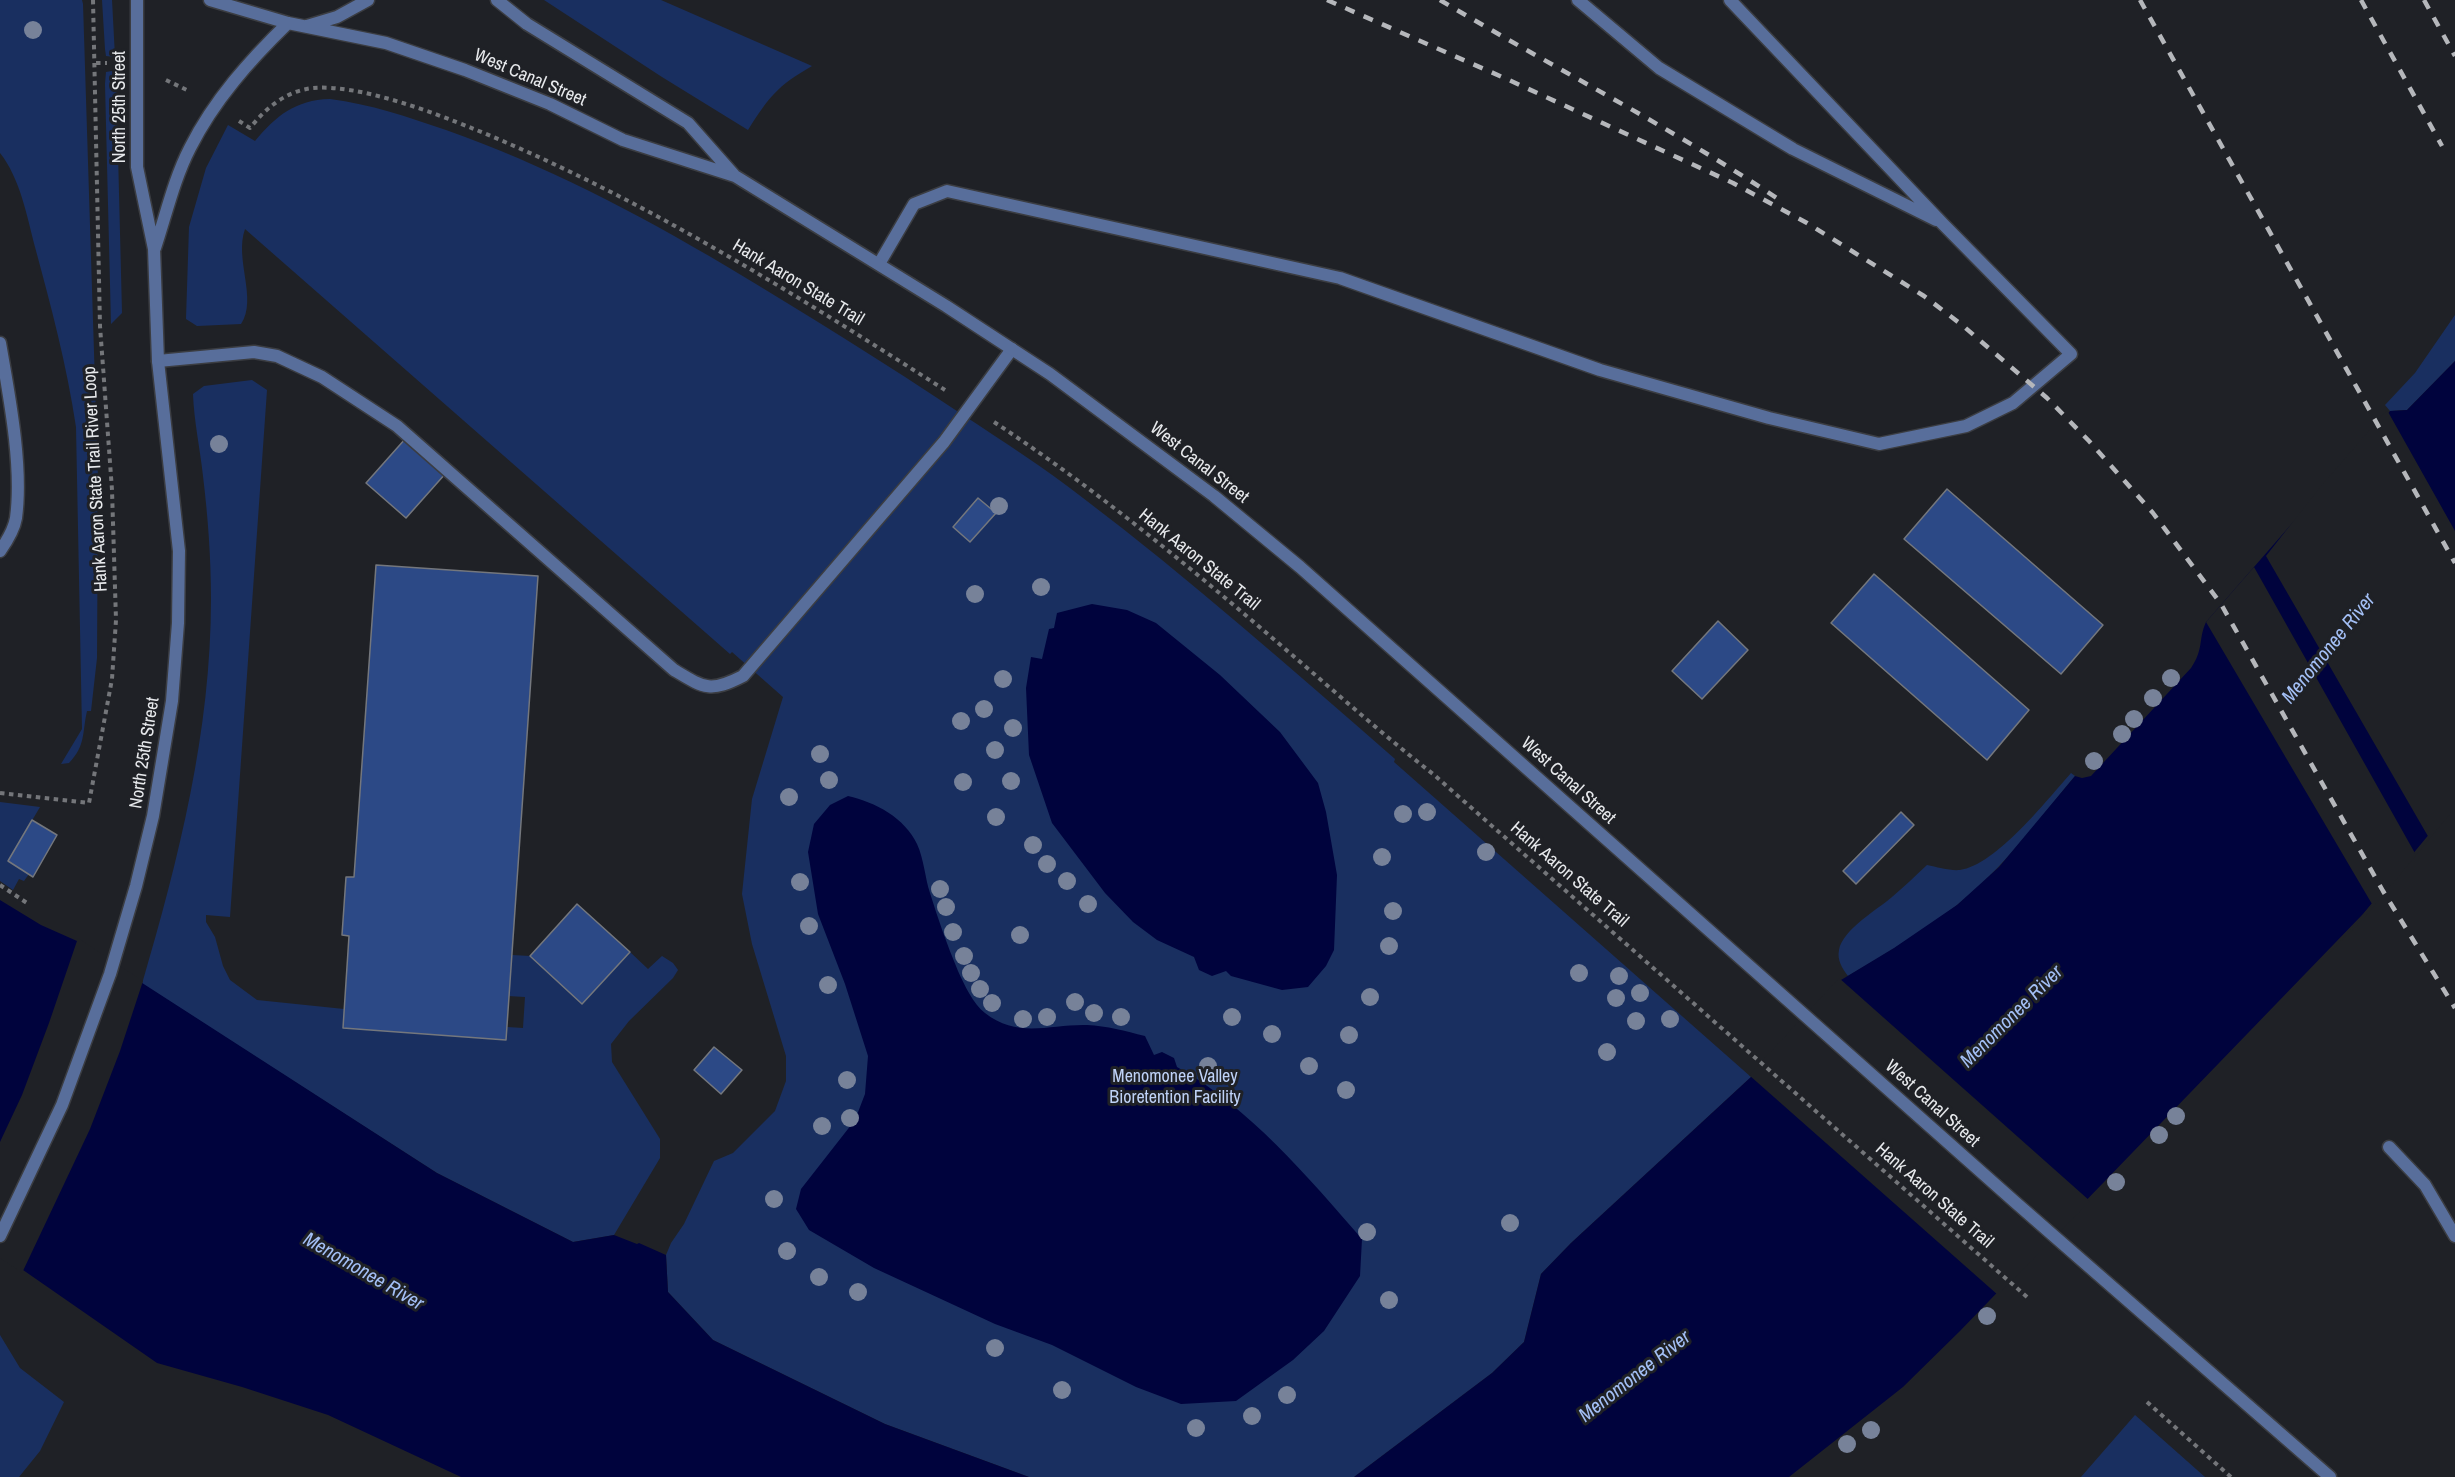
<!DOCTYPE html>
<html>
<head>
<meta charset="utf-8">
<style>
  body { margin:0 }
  canvas { display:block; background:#1f2126 }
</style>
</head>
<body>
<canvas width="2455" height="1477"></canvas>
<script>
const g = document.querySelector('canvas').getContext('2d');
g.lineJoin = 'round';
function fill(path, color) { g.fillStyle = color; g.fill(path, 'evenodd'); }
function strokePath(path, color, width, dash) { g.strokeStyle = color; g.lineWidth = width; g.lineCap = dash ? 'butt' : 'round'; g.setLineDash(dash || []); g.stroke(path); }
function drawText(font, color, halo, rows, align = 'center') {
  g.font = font + ' "Archivo Narrow",sans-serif'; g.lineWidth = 6; g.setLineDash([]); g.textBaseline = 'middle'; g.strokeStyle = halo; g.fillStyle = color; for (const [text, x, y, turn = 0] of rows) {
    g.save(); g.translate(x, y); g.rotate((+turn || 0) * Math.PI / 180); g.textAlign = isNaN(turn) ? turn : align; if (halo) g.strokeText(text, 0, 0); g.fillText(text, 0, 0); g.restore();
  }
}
fill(new Path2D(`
  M0,0h82l1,4 15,475 -1,179 -6,53h-4c-5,22 -1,34 -18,52l-8,1 21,-35 -6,-302c-9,-61 -25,-121 -41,-180 -8,-31 -15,-69 -35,-94z
  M102,0h10l3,57 -9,-1 -1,-7z
  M544,0h117l151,66c-35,20 -43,31 -64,64l-86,-53z
  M112,71l4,2 6,240 -11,11 -6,-240 1,-12z
  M330,99c40,5 78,18 116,31 99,35 191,83 280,136 80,48 159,97 237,149 41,27 82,53 120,83 108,82 210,172 312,261l-1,3 357,315 -180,166 -30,31 -17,68 -32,31 -138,104h-325l-144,-53 -172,-84 -45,-48 -2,-37 5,-12 13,-19 30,-63 19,-8 42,-42 11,-30v-25l-34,-112 -10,-50 10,-95 31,-102 -51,-45 -2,2 -485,-425c-11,30 13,70 -4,95l-44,2 -11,-7 3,-92 17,-59 22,-43 27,16c21,-25 40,-41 75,-42z
  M2455,315v46l-48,49 -17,1 -5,-6 30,-32z
  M252,380l15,10 -37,527 -24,-2v7l9,15 8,29 7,14 27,20 87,9 162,31 1,-13 16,1 2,-31 -17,-1 4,-41 18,1 52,48 48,-52 18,17 14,-13 11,7 5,7 -5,8 -44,43 -18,23 1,18 48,77v19l-46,77 -41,7 -136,-69 -295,-189c37,-126 69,-253 69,-385 0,-41 -3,-82 -8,-123 -3,-27 -9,-55 -10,-82l11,-8z
  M2071,773l4,3c-37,44 -72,93 -118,129 -34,27 -72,49 -109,71 -6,-8 -11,-16 -9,-26 4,-21 38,-40 53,-53 12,-10 23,-21 35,-32 10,2 23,6 33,5 36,-5 87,-70 111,-97z
  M0,802l40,5 -32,54 21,13 -5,7 -5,-2 -6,11 -13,-9z
  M0,1335l20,33 44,34 -24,49 -21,26h-19z
  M2135,1415l70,62h-124z`), '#192f60');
fill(new Path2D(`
  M2455,361v442l-92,111 -403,417 -57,56 -114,90h-435l138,-104 32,-31 17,-68 30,-31 180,-166 90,-97 53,-32 63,-43 42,-38 76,-91 7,2 9,-2 100,-108c13,-19 7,-28 15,-46l184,-211 17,-1z
  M1092,604l35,6 29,13 64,52 60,57 38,51 8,29 11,63 -3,75 -8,16 -18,21 -26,3 -51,-14 -5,-5 -14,5 -13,-6 -5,-13 -37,-17 -24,-18 -28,-29 -53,-70 -23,-68 -3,-67 5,-31 11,2 7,-30 5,-1 3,-15z
  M848,796c27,6 57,22 69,48 7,15 8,34 13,49 8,26 17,52 28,78 6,13 15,33 27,42 33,26 65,11 102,12 20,1 38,6 58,11l9,19 8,-3 12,6 3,9c72,40 131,110 185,172l-2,37 -36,55 -31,29 -57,41 -55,3 -45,-17 -84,-42 -57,-21 -121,-56 -65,-38 -13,-21 5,-20 54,-69 10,-26 3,-38 -23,-72 -27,-70 -10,-62 6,-28 16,-19z
  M0,900l41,25 36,16 360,232 136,69 41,-7 23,9 2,-1 27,12 2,37 45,48 172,84 144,53h-568l-133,-62 -86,-28 -85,-24 -157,-109z`), '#00033d');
fill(new Path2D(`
  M2387,410l68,121v277l-89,108 -39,40 45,-52 -166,-282 48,-55 162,288 13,-17 -163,-282 55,-70z
  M78,938l65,43 -23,70 -30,78 -68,144 -22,-15v-116l22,-47 27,-72z
  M1839,978l251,223 -92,94 -249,-220z`), '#1f2126');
const building = new Path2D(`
  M406,438l40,35 -40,45 -40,-35z
  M1947,489l156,136 -42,49 -157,-135z
  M978,498l18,15 -26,29 -17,-15z
  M376,565l162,11 -32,464 -163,-12 6,-92 -7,-1 4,-58h8z
  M1874,574l155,136 -42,50 -156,-137z
  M1718,621l30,29 -46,49 -30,-28z
  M1901,812l13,13 -58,59 -13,-13z
  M32,820l25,15 -24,42 -25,-16z
  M577,904l53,48 -48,52 -52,-48z
  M714,1047l28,23 -21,24 -27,-24z`);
fill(building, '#2c4986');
strokePath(building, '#74777d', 1.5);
const service = new Path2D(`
  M1578,0l81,68 134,81 143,71
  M879,264l35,-60 33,-13 393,87 260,92 169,48 110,26 87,-18 47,-23 58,-49 -128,-130 -213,-224
  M0,343c9,52 23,123 16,175 -2,12 -9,23 -16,33
  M158,361l96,-9 23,4 45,21 75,49 277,244c30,18 36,23 69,6l201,-234 68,-93
  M2389,1147l36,38 30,51`);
const tertiary = new Path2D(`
  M210,0l78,23 98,20 79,27 85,34 73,36 112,36 211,130 104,68 164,122 86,71 715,635 315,275
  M497,0l30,24 161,99 46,52
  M307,26l30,-9 31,-17
  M155,248c11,-33 19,-69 35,-100 24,-48 60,-88 98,-125
  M0,1236l62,-131 48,-131 26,-88 17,-70 19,-115 6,-78 1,-72 -21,-190 -4,-112 -17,-82v-167`);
strokePath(service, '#3b3d42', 15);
strokePath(tertiary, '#3b3d42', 15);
strokePath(new Path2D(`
  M96,63h11
  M166,80l23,11
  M239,121l11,7c17,-21 36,-37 63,-40 46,-4 119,24 161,41 167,68 319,164 471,261
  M994,422c102,67 197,146 290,226 49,42 98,86 149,126l594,523
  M0,793l89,10 23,-124 4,-59 -4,-130 -12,-164 -7,-326
  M0,885l27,18
  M2147,1402l84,75`), '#74767a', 4, [4.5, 4.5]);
strokePath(service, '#586e9b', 12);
strokePath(tertiary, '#586e9b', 12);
strokePath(new Path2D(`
  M1327,0l182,80 224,103 74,40 117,73 38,29 85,73 42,43 64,72 68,91 162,287 72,117
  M1440,0c114,68 231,127 341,201
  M2140,0l315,563
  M2361,0l81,146
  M2424,0l31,56`), '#b5b7bb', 4.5, [10, 10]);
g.fillStyle = '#778299';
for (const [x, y] of [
  [33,30],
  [219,444],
  [999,506],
  [1041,587],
  [975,594],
  [2171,678],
  [1003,679],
  [2153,698],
  [984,709],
  [2134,719],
  [961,721],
  [1013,728],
  [2122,734],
  [995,750],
  [820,754],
  [2094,761],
  [829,780],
  [1011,781],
  [963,782],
  [789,797],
  [1427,812],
  [1403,814],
  [996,817],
  [1033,845],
  [1486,852],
  [1382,857],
  [1047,864],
  [1067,881],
  [800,882],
  [940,889],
  [1088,904],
  [946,907],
  [1393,911],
  [809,926],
  [953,932],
  [1020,935],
  [1389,946],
  [964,956],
  [971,973],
  [1579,973],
  [1619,976],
  [828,985],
  [980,989],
  [1640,993],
  [1370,997],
  [1616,998],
  [1075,1002],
  [992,1003],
  [1094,1013],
  [1047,1017],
  [1121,1017],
  [1232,1017],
  [1023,1019],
  [1670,1019],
  [1636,1021],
  [1272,1034],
  [1349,1035],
  [1607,1052],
  [1208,1066],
  [1309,1066],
  [847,1080],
  [1346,1090],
  [2176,1116],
  [850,1118],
  [822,1126],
  [2159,1135],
  [2116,1182],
  [774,1199],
  [1510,1223],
  [1367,1232],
  [787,1251],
  [819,1277],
  [858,1292],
  [1389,1300],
  [1987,1316],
  [995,1348],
  [1062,1390],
  [1287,1395],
  [1252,1416],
  [1196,1428],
  [1871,1430],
  [1847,1444]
]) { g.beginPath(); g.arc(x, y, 9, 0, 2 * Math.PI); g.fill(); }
drawText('18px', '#e7e9ec', '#1f2126', [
  ["West Canal Street",530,78,23],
  ["North 25th Street",120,107,-90],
  ["Hank Aaron State Trail",798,283,31],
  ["West Canal Street",1199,463,38],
  ["Hank Aaron State Trail River Loop",96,479,-93],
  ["Hank Aaron State Trail",1199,560,39],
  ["North 25th Street",145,753,-81],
  ["West Canal Street",1568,781,42],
  ["Hank Aaron State Trail",1569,875,41],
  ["West Canal Street",1932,1104,42],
  ["Hank Aaron State Trail",1934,1196,41]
]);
drawText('18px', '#bfd2f7', '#1f2126', [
  ["Menomonee Valley",1175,1077],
  ["Bioretention Facility",1175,1098]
]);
drawText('italic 20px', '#a3bff5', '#1f2126', [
  ["Menomonee River",2329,649,-51],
  ["Menomonee River",2012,1017,-45],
  ["Menomonee River",363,1272,30],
  ["Menomonee River",1635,1377,-38]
]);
</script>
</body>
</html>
